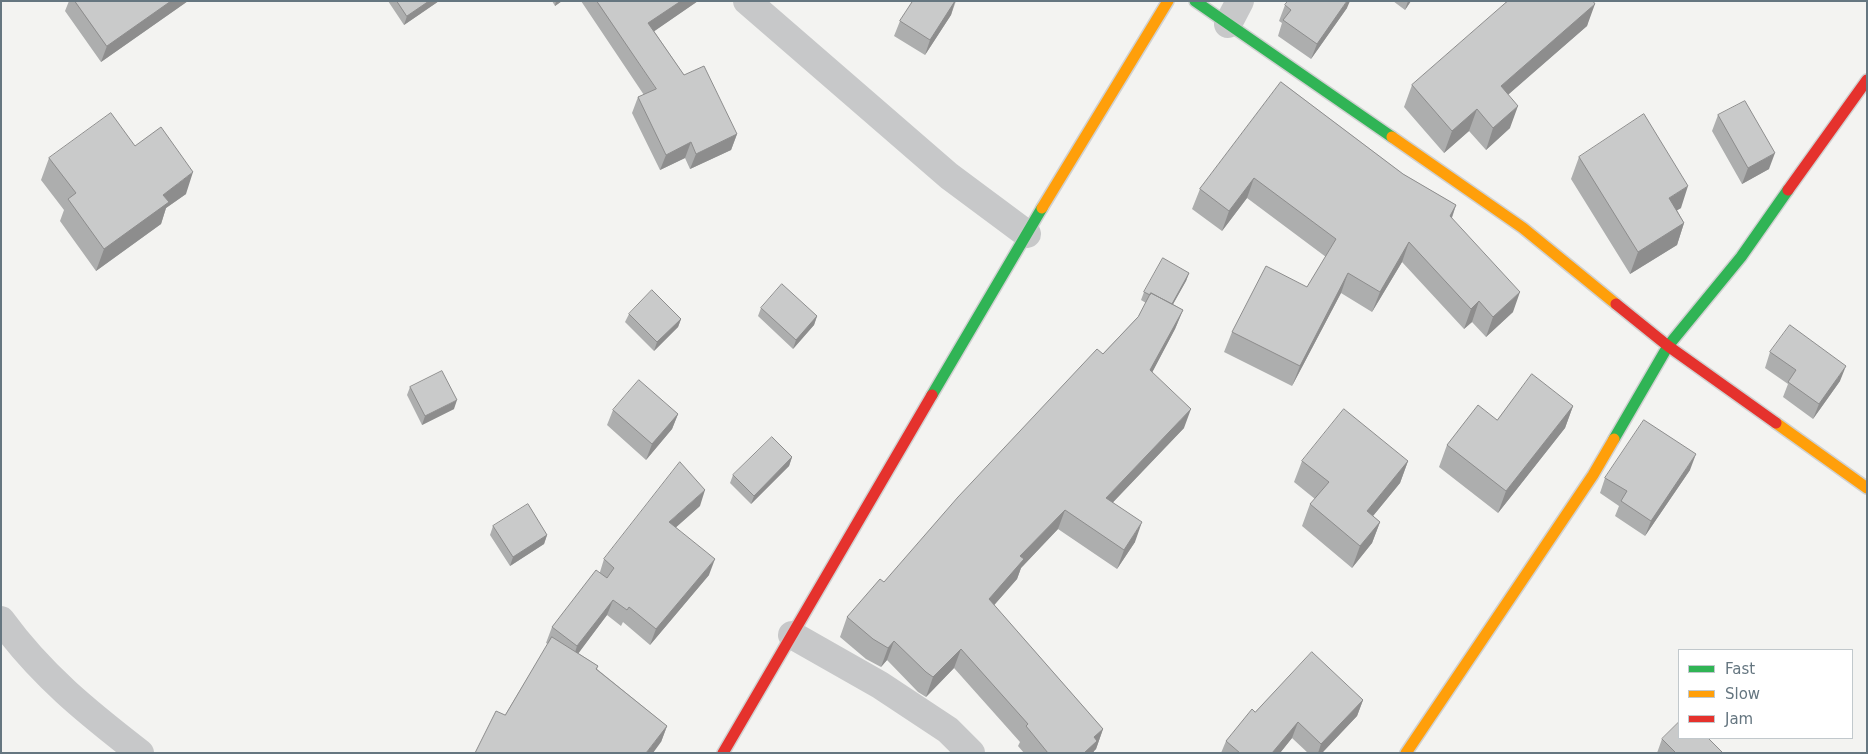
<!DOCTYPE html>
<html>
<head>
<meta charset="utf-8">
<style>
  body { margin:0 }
  #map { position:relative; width:1868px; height:754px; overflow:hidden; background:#f3f3f1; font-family:"DejaVu Sans",sans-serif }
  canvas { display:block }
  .frame { position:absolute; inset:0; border:2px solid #657680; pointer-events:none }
  .legend { position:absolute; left:1678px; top:649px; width:175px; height:90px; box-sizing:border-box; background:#fff; border:1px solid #c1c8cc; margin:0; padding:6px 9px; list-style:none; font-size:15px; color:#657680 }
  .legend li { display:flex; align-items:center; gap:10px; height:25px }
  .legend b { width:25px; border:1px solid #c1c8cc }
</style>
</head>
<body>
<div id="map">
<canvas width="1868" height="754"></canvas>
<div class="frame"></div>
<ul class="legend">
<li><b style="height:6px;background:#30b455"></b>Fast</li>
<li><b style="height:6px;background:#ff9f0a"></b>Slow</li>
<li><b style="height:6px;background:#e5322d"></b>Jam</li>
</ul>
</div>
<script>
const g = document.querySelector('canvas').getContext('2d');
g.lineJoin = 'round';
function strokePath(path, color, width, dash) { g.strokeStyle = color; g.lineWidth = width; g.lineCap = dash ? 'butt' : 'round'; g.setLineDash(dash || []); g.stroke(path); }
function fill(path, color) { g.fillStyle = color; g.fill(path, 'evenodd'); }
const fast = new Path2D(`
  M1195,1l197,136
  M932,395l110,-187
  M1614,439l54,-93 73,-89 47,-67`);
const slow = new Path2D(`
  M1392,137l131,91 93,76
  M1042,208l126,-207
  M1776,423l91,65
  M1406,753l187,-278 21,-36`);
const jam = new Path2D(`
  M1788,190l79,-110
  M1616,304l52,42 108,77
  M723,753l209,-358`);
strokePath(fast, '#d0d1d1', 14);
strokePath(slow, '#d0d1d1', 14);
strokePath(jam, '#d0d1d1', 14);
strokePath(new Path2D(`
  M747,1l202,175 78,58
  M1228,24l12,-23
  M1,620c40,55 86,92 139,133
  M792,635l88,50 68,45 23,23`), '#c7c8c9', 28);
strokePath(fast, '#30b455', 11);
strokePath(slow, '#ff9f0a', 11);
strokePath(jam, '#e5322d', 11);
fill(new Path2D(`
  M69,1h119l-87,61 -36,-51z
  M388,1h51l-35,24z
  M552,1h10l-7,5z
  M581,1h117l-44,30 30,44 53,59 -6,16 -41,19 -5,-11 -25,12 -28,-57 6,-16 6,-2z
  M913,1h43l-5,14 -26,40 -31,-19 6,-15z
  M1393,1h18l-6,9z
  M1504,1h89l-6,25 -79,68 2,34 -24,22 -17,-19 -25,22 -40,-46 8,-22 94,-82z
  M1285,5l62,3 -36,51 -33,-23 4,-13 -3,-2z
  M1281,82l122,92 53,31 -4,13 61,94 -27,25 -14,-15 -8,7 -62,-67 -30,50 -31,-19 -49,93 -68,-34 8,-20 75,-45 19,-30 -79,-59 -25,33 -30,-22 8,-20z
  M1718,115l51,54 -27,15 -30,-53z
  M135,146l51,48 -20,14 -5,16 -65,47 -36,-50 4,-11 -23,-30 8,-22z
  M1579,157l102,51 -4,2 7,13 -7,22 -47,29 -59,-95z
  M1189,273l-3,8 -13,23 10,6 -8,19 -23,43 32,56 -71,74 22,40 -18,27 -59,-40 -37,39 -4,11 -23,26 109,124 -7,20 -2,2 -1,2h-69l-6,-7 2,-4 -66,-74 -28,29 -8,-5 -31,-32 -6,7 -15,-8 -26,-22 7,-20 37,-35 254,-265 8,-14 -5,-3 3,-8z
  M761,308l56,8 -3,9 -21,24 -35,-33z
  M629,314l52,5 -3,8 -24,24 -29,-29z
  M1770,352l70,29 -27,38 -30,-22 5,-13 -23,-16z
  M410,387l44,22 -32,16 -15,-30z
  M1573,406l-8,22 -67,85 -59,-46 8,-22 50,-25z
  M613,410l65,4 -6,15 -26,31 -39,-35z
  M792,457l-3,9 -38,38 -21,-21 3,-8z
  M1302,461h106l-8,22 -27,33 7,6 -8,21 -20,25 -50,-42 8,-22 5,-5 -21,-17z
  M1690,470l-45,66 -30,-20 4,-10 -19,-13 5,-15z
  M700,506l-24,21 33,48 -59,70 -27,-23 -2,4 -14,-11 -29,38 20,13 -1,3 70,57 -6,16 -156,-27 43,-71 -2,-1 6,-16 48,-55 4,-13z
  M493,526l54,9 -3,9 -34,22 -20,-31z
  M1363,700l-6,16 -35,37h-14l-16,-15 -12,15h-59l5,-12 29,-29z
  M1662,739l61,14h-66z`), '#adaeae');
fill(new Path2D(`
  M171,1h17l-87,61 6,-16z
  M429,1h10l-35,24 3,-9z
  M556,1h6l-7,5z
  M681,1h17l-55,38 5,-16z
  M955,1l-4,14 -26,40 5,-15z
  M1347,1h3l-3,7 -36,51 6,-15z
  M1408,1h3l-6,9z
  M1595,4l-8,22 -94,82 8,-22z
  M1518,106l-8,22 -24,22 7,-22z
  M1477,109l-8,22 -25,22 8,-22z
  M737,134l-6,16 -41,19 6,-15z
  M691,142l-6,16 -25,12 6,-15z
  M1775,153l-6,16 -27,15 6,-16z
  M193,172l-7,22 -20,14 -5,16 -65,47 8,-22 59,-54z
  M1254,178l-7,20 -25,33 7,-20z
  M1688,186l-7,22 -20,12 8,-22z
  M1456,205l-7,20 1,-9z
  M1684,223l-7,22 -47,29 8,-22z
  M1409,242l-7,20 -30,50 8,-20z
  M1189,273l-3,8 -19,34 3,-8z
  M1348,273l-7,20 -49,93 8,-20z
  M1520,292l-7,20 -27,25 7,-20z
  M1479,301l-7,21 -8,7 7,-20z
  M1183,310l-8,19 -32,61 7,-20z
  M817,316l-3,9 -21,24 3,-9z
  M681,319l-3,8 -24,24 3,-9z
  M1846,366l-6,15 -27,38 6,-15z
  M457,400l-3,9 -32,16 3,-9z
  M1573,406l-8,22 -67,85 8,-22z
  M1191,409l-7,19 -85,89 7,-19z
  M678,414l-6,15 -26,31 6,-16z
  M1696,454l-6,16 -45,66 6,-15z
  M792,457l-3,9 -38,38 3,-8z
  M1408,461l-8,22 -41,50 8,-22z
  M705,490l-5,16 -36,32 5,-16z
  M1065,510l-7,19 -37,39 -4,11 -35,40 7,-20 31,-43z
  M1142,522l-7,20 -18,27 7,-19z
  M1380,522l-8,21 -20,25 8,-22z
  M547,535l-3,9 -34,22 3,-9z
  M715,559l-6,16 -59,70 6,-16z
  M613,600l-6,15 -35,47 5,-16z
  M894,641l-7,19 -6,7 7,-19z
  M961,649l-7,19 -28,29 7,-20z
  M1363,700l-6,16 -35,37h-4l3,-9z
  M1298,722l-6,16 -12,15h-8z
  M667,726l-6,16 -8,11h-7z
  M1103,729l-7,20 -2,2 -1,2h-9l10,-16z`), '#8d8d8d');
const building = new Path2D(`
  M75,1h96l-64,45z
  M397,1h32l-22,15z
  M597,1h84l-33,22 36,52 20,-9 33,68 -41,20 -5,-12 -25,13 -28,-58 18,-8z
  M913,1h42l-25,39 -30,-19z
  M1288,1h59l-30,43 -34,-24 8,-10 -6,-5z
  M1508,1h85l2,3 -94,82 17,20 -25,22 -16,-19 -25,22 -40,-46z
  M1281,82l122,92 53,31 -6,11 70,76 -27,25 -14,-16 -8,8 -62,-67 -29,50 -32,-19 -48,93 -68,-34 34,-66 41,21 29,-48 -82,-61 -25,33 -29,-22z
  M1745,101l30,52 -27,15 -30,-53z
  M111,113l24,33 26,-19 32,45 -30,23 6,7 -65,47 -36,-50 8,-6 -27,-35z
  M1644,114l44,72 -19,12 15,25 -46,29 -59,-95z
  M1163,258l26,15 -17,31 -21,-11 -1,2 -6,-3z
  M782,284l35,32 -21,24 -35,-32z
  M652,290l29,29 -24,23 -28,-28z
  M1151,293l32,17 -33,60 41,39 -85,89 36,24 -18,28 -59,-40 -45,46 4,3 -35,40 114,130 -9,8 3,4 -13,12h-36l-22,-27 2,-2 -67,-75 -28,28 -7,-5 -32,-31 -6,7 -15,-9 -26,-22 33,-38 4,3 74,-85 139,-148 6,5 35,-37z
  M1790,325l56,41 -27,38 -31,-22 8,-12 -26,-18z
  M442,371l15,29 -32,16 -15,-29z
  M1532,374l41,32 -67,85 -59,-46 31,-40 19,15z
  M639,380l39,34 -26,30 -39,-34z
  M1344,409l64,52 -41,50 13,11 -20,24 -50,-42 19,-22 -27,-21z
  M1644,420l52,34 -45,67 -30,-20 6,-10 -22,-13z
  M772,437l20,20 -38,39 -21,-21z
  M680,462l25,28 -36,32 46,37 -59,70 -27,-22 -2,3 -14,-10 -36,46 -25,-19 44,-57 11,8 7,-10 -10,-9z
  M528,504l19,31 -34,22 -20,-31z
  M552,637l46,29 -2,3 71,57 -21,27h-171l21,-42 9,4z
  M1312,652l51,48 -42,44 -23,-22 -26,31h-32l-14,-12 26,-32 3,3z
  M1679,722v16h29l15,15h-49l1,-1 -13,-13z`);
fill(building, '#c9caca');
strokePath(building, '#8d8d8d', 1);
</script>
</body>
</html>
